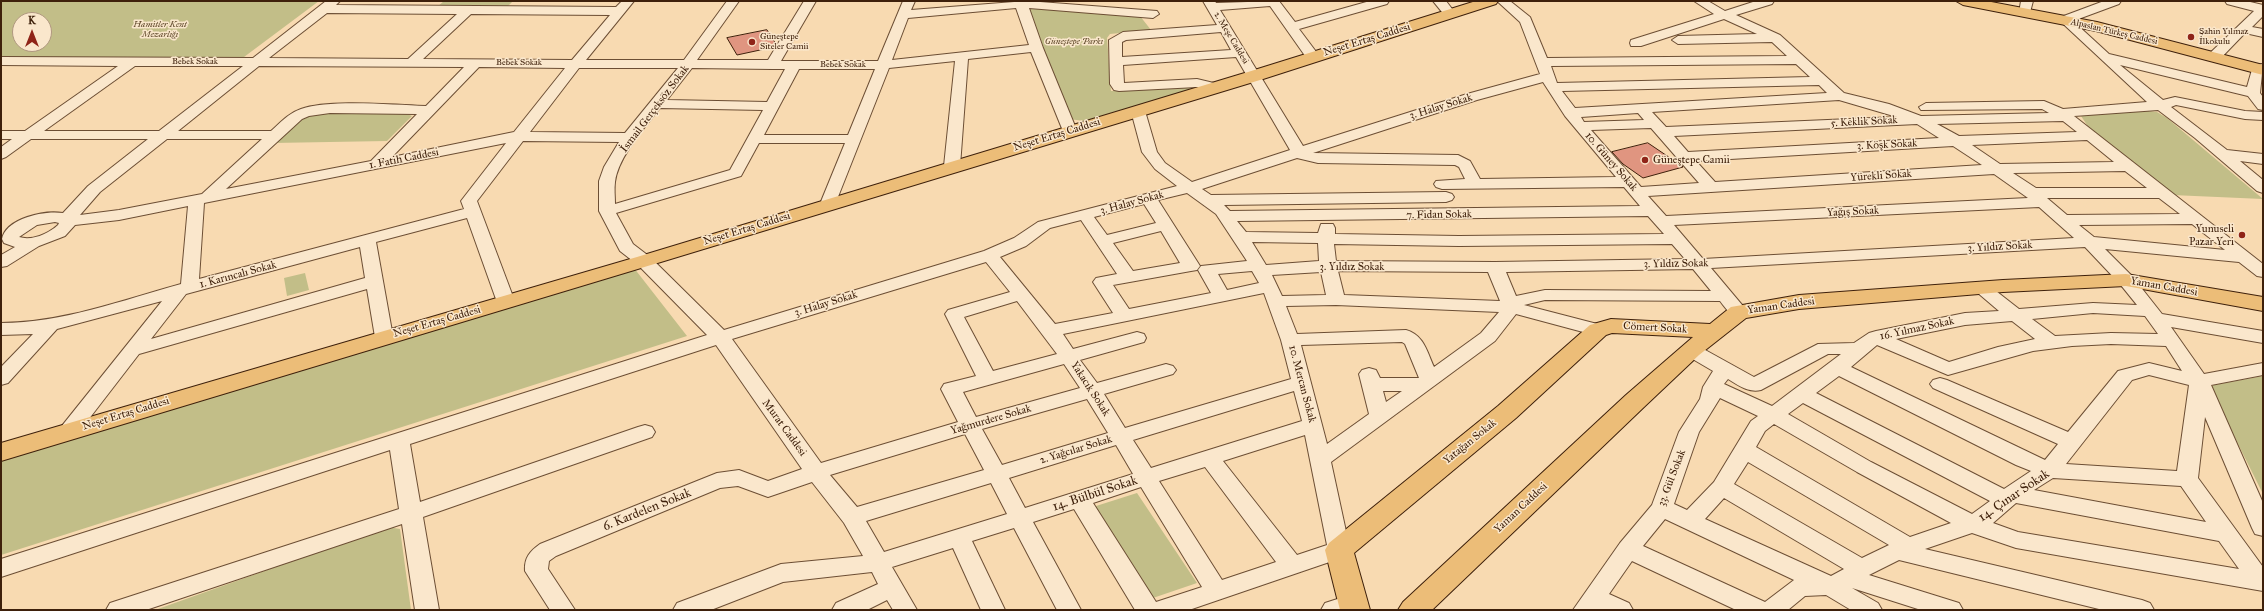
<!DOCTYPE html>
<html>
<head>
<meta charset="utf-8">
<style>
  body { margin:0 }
  #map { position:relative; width:2264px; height:611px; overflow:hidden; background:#f8dab1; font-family:"IM FELL Great Primer",serif }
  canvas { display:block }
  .frame { position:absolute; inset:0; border:2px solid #3e200b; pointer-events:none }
  .north { position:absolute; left:12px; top:12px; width:40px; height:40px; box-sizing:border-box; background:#fae7cc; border:1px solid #af977f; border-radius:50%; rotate:0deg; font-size:11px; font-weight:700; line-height:16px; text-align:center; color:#3e200b }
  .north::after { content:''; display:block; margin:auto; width:14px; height:18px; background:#8f2418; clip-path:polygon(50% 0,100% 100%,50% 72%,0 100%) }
</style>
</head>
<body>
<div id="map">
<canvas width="2264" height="611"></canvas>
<div class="frame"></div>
<div class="north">K</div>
</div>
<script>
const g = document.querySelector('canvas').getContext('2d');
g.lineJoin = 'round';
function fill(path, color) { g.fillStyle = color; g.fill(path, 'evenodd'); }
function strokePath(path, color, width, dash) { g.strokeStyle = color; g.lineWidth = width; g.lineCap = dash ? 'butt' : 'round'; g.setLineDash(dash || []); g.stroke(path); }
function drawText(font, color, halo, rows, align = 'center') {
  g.font = font + ' "IM FELL Great Primer",serif'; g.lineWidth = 3; g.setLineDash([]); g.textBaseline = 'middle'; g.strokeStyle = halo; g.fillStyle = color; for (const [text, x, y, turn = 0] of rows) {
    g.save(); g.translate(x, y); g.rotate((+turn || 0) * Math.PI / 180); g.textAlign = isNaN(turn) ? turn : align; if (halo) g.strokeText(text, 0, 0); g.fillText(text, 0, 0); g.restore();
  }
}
fill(new Path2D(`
  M1,1h318l-75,56 -8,2h-235zM20,20h24v24h-24z
  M444,1h69l-7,7 -69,-1z
  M1032,8l108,8 11,14 -41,4 -3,4 4,53 75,-5 5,3 -107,32 -15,-2 -39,-109z
  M2140,110l17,2 10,6 96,81 -91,-4 -83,-67 -8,-12z
  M311,114h96l5,2 -25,25 -115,2 25,-24z
  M634,268l53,68 -686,219v-95z
  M305,273l4,17 -22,6 -3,-18z
  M2263,376v118l-54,-108z
  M1137,493l60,90 -47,16 -57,-92z
  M388,527l12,2 11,81h-256z`), '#c2be88');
const building = new Path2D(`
  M767,30l9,14 -2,3 -37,8 -10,-17z
  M1648,143l34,23 1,1 -40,11 -20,-14 -11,-12z`);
fill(building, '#e09580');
strokePath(building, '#3e200b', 1);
const minor = new Path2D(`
  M326,1h14l-4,4 280,2 6,-6h12l-48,59h98l43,-59h12l-42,59h71l36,-59h12l-35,60h97l25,-60h12l-4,9 116,-9 130,10 2,3 -6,4 -124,-10 14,40 34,83 -2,3h-10l-2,-3 -32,-79 -63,7 -8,107 -3,3h-10l-3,-3 11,-105 -66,7 -55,139h-12l-2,-3 25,-61h-86l-18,33 -125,37 17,31 17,13 74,73 260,-79 30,-13 24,-16 139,-36 -22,-17 -13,-17 -11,-41 2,-3h10l2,3 12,41 8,11 27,19 98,-32 -54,-93 -113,8 1,18 73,-4 21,5 2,3 -7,4 -16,-4 -78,4 -5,-1 -4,-6 -1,-44 14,-8 94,-7 -14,-24h12l1,2 63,-2 16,21 75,-21h19l-2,3 -88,25 21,28 -7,4 -5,-1 -38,-54 -50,4 83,136 164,-52 73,-20 -20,-52 -23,-21h13l20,16 17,41 240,-2 -15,-14 -94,2 -6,-4 6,-4 79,-2 -33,-15 -83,27h-10l-1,-3 1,-3 83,-26 -20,-13h14l17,10 31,-10h18l-2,3 -36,11 44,20 64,58 45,11 32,12 128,-3 -7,-4 -121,1 -2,-3 7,-4 118,-2 19,8 84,-7 -88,-82 2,-3 43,-16h17l-2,3 -46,17 36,33 138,33 6,-21 10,-2 -3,29 3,4v13l-5,-1 -10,-13 -128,-31 43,35 12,-3 70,14 18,1v8l-18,-1 -69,-14 -5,2 56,43 36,4v10l-23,-3 23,19v13l-6,-2 -62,-53 -37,-28 -84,6 189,148v13l-6,-1 -18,-14 -134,-13 27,27 30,38 101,17v12l-92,-16 33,47 59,-11v12l-52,10 52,118v33l-8,-2 -3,-6 -47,-111 -7,61 65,89v24l-247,-43 -44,-15 -47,16 217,51 8,3 4,7h-51l-204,-50 -30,15 90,28 4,7h-42l-69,-22 26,15 4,7h-31l-25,-15 -21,1 -17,14h-52l-104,-49 -23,33 20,9 4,7h-60l47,-67 32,-38 27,-73 21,-33 3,-12 10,-16 -29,-17 -2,-4 2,-4 7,-2 7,2 56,31 64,-33 36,-1 15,-10 7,-2 89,-18 34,-2 -27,-23 3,-4h12l32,25 74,-6 44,2 -17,-21 -35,-37 -374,21 37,44 -3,4c-13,3 -17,-5 -25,-15l-175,-1 -21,5 81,21 2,4 -2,4 -7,2 -82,-22 -21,27 -164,121 19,88 -3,6 -158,54h-54l-61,-101 -41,13 48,88h-24l-43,-82 -42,13 33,69h-24l-28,-62 -61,19 25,43h-24l-6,-10 -20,10h-35l4,-7 42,-19 -6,-12 -89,10 -72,28h-38l4,-7 104,-39 82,-8 -19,-33 -32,-41 -44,15 -30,-11 -18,2 -164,68 -7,5 -1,8 27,41h-25l-25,-39c-1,-13 5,-20 15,-27l177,-71 22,-3 29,11 34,-12 -86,-124 -306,99 10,58 218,-75 7,-2 7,2 3,5 -3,5 -229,80 16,93h-24l-13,-86 -256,86h-40l4,-7 289,-94 -9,-59 -389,127v-18l706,-224 -69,-70 -18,-14 -21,-40v-30l5,-14 15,-25 -96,-1 -46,60 38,101 -3,4h-12l-3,-4 -30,-84 -91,24 17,95 -2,4 -7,2 -7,-2 -2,-4 -8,-48 -228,65 -64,83 -7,2 -7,-2 -3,-5 3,-5 101,-126 -105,28 -49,54 -7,2v-18l32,-33 -32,1v-12c61,0 122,-23 180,-39l7,-78 -69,14 -44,5 -10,11 -26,10 -32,20 -6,1v-12l14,-8 -11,-4 -2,-4c4,-21 43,-29 61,-26l25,-27 60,-47h-117l-25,18 -5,2v-12l11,-8h-11v-8h24l93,-65 -117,-1v-8l252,1zM1016,8l13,37 -137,15 16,-42zM327,13l130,1 -49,45 -139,-1zM471,14l139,1 -38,45 -149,-1zM1221,32l10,18 -109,7v-15l4,-2zM1796,64l14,13 -253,6 -6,-17zM135,66h108l-84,65h-115zM259,66l205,1 -38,39c-32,-1 -97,-7 -125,3 -12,4 -21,14 -30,22h-93zM479,67l86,1 -51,64 -122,25zM579,68h99l-53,65 -95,-1zM692,68l80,1h13l-18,33 -100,-2zM799,69h76l-27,66h-84zM1543,82l22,34 51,61 -136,2 -10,-18 -12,-6 -145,-2 164,-53zM1819,85l8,8 -252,15 -13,-17zM1839,100l58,17 -231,10 -14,-15zM660,108l103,2 -33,60 -115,34c0,-8 -1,-15 0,-22 3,-25 30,-55 45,-74zM330,113l87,1 -46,47 -145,28 76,-70 7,-3zM1638,113l6,7 -60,2 -3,-5zM2063,121l14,11 -118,4 -22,-12zM1917,124l22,14 -251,14 -14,-16zM1651,128l48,55 -58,4 -50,-57zM167,139h95l-60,55 -83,16 -39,5 20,-23zM2087,140l27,22 -114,2 -28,-19zM506,143l-45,58 3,8 -265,70 5,-76zM1953,146l29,19 -267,17 -19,-21zM1297,158l21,5 137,2 4,2 6,12 -29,2 -2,3 2,3 6,2 182,-2 16,19 -410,5 -6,-6 222,-3 6,-2 2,-3 -2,-3 -6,-2 -235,3 -9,-6zM2125,171l22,17h-111l-23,-15zM1994,174l34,24 -362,18 -18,-20zM1187,193l29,21 31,47 -46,5 -3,4 13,23 -82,16 -16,-24 78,-14 6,-1 3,-4 -42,-66zM2047,198h112l21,16 -113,1zM1144,204l12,19 -49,12 -13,-18zM2039,207l35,31 -371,21 -29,-34zM1648,216l16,18 -205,2 -124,-2v-6l-2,-4h-12l-3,9 -72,-1 -9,-11zM1081,220l36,54 -21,4 -3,4 20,31 -58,11 -55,-67 26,-11 24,-18zM55,222l4,1 -1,2c-10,9 -26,16 -39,12l18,-12zM2192,224l33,26 -131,-13 -15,-12zM1161,231l19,32 -47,8 -20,-28zM1252,242l66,1 1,18 -53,4zM1334,244l125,2 213,-2 13,15 -190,3 -159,-1zM360,247l5,31 -214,61 35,-45zM986,262l24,30 -62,18 -3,4 31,62 -32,8 -3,5 17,33 -137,41 -89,-124zM1693,269l18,22 -166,-1 -29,6 -10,-24zM1252,271l7,12 -32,7 -9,-16zM1338,271l150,1 12,29 -156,-6zM1321,272l5,23 -44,1 -10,-21zM1264,293l17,47 10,39 -166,49 -21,-34 69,-20 3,-4 -3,-4 -7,-2 -69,19 -17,-23 64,-18 2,-4 -2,-4 -7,-2 -64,17 -10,-15zM1017,301l40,53 -64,17 -29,-54zM1336,305l163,7 -18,21 -47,34c-7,-15 -10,-32 -28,-37l-109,4 -11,-28zM2093,313l52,3 13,18 -47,-1 -56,3 -23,-17zM2012,321l23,18 -37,8 -49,15 -53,-23 69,-14zM1402,342l3,2 14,34h-39l-4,-8 -7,-2 -7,2 -3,4 10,40 -42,30 -26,-99zM2111,344l55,2 16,25 -33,-8 -31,8 -50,61 -121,-52 -7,-2 -7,2 -3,4 3,4 125,56 -13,16 -194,-93 26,-22 71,30 85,-24 39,-5zM1828,354h13l-69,52 -48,-22 4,-5c10,6 20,14 33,11zM1064,364l16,24 -104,29 -13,-25zM2149,375l40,10 -12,86 -111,-7 66,-84zM1839,376l177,89 15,6 -27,18 -188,-96zM1294,391l8,30 -151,47 -18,-28zM1383,391h19l-16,11zM1720,398l38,18 -7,5 -37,61 -27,28 -13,-6 25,-72zM1087,399l21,34 -106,32 -20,-36zM1803,403l187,98 -18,13 -101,-52 -83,-48zM1774,424l83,48 94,51 -41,14 -154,-90 9,-16zM965,434l19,36 -127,37 -27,-32zM1305,435l22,110 -30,10 -74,-94zM1116,445l17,29 -108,34 -16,-30zM1748,462l141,83 -27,13 -128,-74zM1205,467l71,95 -54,18 -63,-99zM2053,478l128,8 25,36 -172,-32zM991,483l16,31 -123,38 -18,-31zM1141,487l61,100 -46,15 -63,-99zM1724,498l120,71 -13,7 -126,-57zM2016,503l203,38 20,28 -221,-37 -25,-9zM1665,519l129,61 -29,22 -122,-56z
  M1433,1h13l10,13 -6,4 -4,-1z
  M2021,1h12l-4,15h-8l-2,-3z
  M2225,1h21l17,4v11l-11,11 11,2v8l-18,-4 -26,27h-10l-2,-3 2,-3 45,-43 -27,-7z
  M1353,594l8,2 4,7 -4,7h-40l4,-7z`);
const major = new Path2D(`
  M1476,1h22l-2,3 -236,76 -609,185 -650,196v-18l636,-186 611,-185z
  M1956,1h30l111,21 166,43v10l-167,-44 -133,-26z
  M2126,274l137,23v14l-137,-25 -123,6 -204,17 -53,9 -47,37 -55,52 -212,203h-34l5,-8 223,-207 67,-58 -81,-4 -6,2 -90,83 -162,135 16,57h-30l-15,-60 4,-7 169,-137 92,-81 21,-6 99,5 21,-17 68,-12 204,-15z`);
strokePath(minor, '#6c4e34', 2);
strokePath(major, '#3e200b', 2);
fill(minor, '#fae7cc');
fill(major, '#ecbd78');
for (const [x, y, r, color] of [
  [2191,37,4,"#8f2418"],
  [752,42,4,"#8f2418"],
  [1645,160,4,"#8f2418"],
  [2242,235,4,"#8f2418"]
]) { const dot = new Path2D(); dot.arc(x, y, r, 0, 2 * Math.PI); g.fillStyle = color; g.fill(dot); strokePath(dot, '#fae7cc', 1.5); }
drawText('italic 9px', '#5f482a', '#fae7cc', [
  ["Hamitler Kent",160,25],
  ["Mezarlığı",160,35],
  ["Güneştepe Parkı",1074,42]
]);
drawText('9px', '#3e200b', '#fae7cc', [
  ["Alpaslan Türkeş Caddesi",2114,32,13],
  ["2. Meşe Caddesi",1231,38,59],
  ["Bebek Sokak",195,62],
  ["Bebek Sokak",519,63],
  ["Bebek Sokak",843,65]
]);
drawText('9px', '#3e200b', '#fae7cc', [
  ["Şahin Yılmaz",2199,32],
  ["İlkokulu",2199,42],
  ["Güneştepe",760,37],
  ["Siteler Camii",760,47]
], 'left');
drawText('11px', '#3e200b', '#fae7cc', [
  ["Neşet Ertaş Caddesi",1367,40,-17],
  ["3. Halay Sokak",1441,107,-17],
  ["İsmail Gerçeksöz Sokak",655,109,-53],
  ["5. Keklik Sokak",1864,122,-3],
  ["Neşet Ertaş Caddesi",1057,135,-17],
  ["3. Köşk Sokak",1887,145,-3],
  ["1. Fatih Caddesi",404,159,-11],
  ["10. Güney Sokak",1611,162,49],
  ["Yürekli Sokak",1881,176,-4],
  ["3. Halay Sokak",1132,203,-15],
  ["Yağış Sokak",1853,212,-3],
  ["7. Fidan Sokak",1439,215,-1],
  ["Neşet Ertaş Caddesi",747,229,-17],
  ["3. Yıldız Sokak",2000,247,-3],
  ["3. Yıldız Sokak",1676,264,-1],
  ["3. Yıldız Sokak",1352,267],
  ["1. Karıncalı Sokak",238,275,-15],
  ["Yaman Caddesi",2164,287,10],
  ["3. Halay Sokak",826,304,-17],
  ["Yaman Caddesi",1781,306,-8],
  ["Neşet Ertaş Caddesi",437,322,-16],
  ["Cömert Sokak",1655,328,3],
  ["16. Yılmaz Sokak",1917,329,-12],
  ["10. Mercan Sokak",1302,384,75],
  ["Yakacık Sokak",1090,389,57],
  ["Neşet Ertaş Caddesi",126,414,-17],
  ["Yağmurdere Sokak",991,420,-16],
  ["Murat Caddesi",784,428,54],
  ["Yatağan Sokak",1470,442,-39],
  ["2. Yağcılar Sokak",1076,450,-17],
  ["33. Gül Sokak",1672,478,-69],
  ["Yaman Caddesi",1521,508,-43]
]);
drawText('11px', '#3e200b', '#fae7cc', [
  ["Güneştepe Camii",1653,160],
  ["Yunuseli",2234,229,"right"],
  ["Pazar Yeri",2234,242,"right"]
], 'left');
drawText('13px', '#3e200b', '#fae7cc', [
  ["14. Bülbül Sokak",1095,494,-18],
  ["14. Çınar Sokak",2014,496,-34],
  ["6. Kardelen Sokak",647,510,-22]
]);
</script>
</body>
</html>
